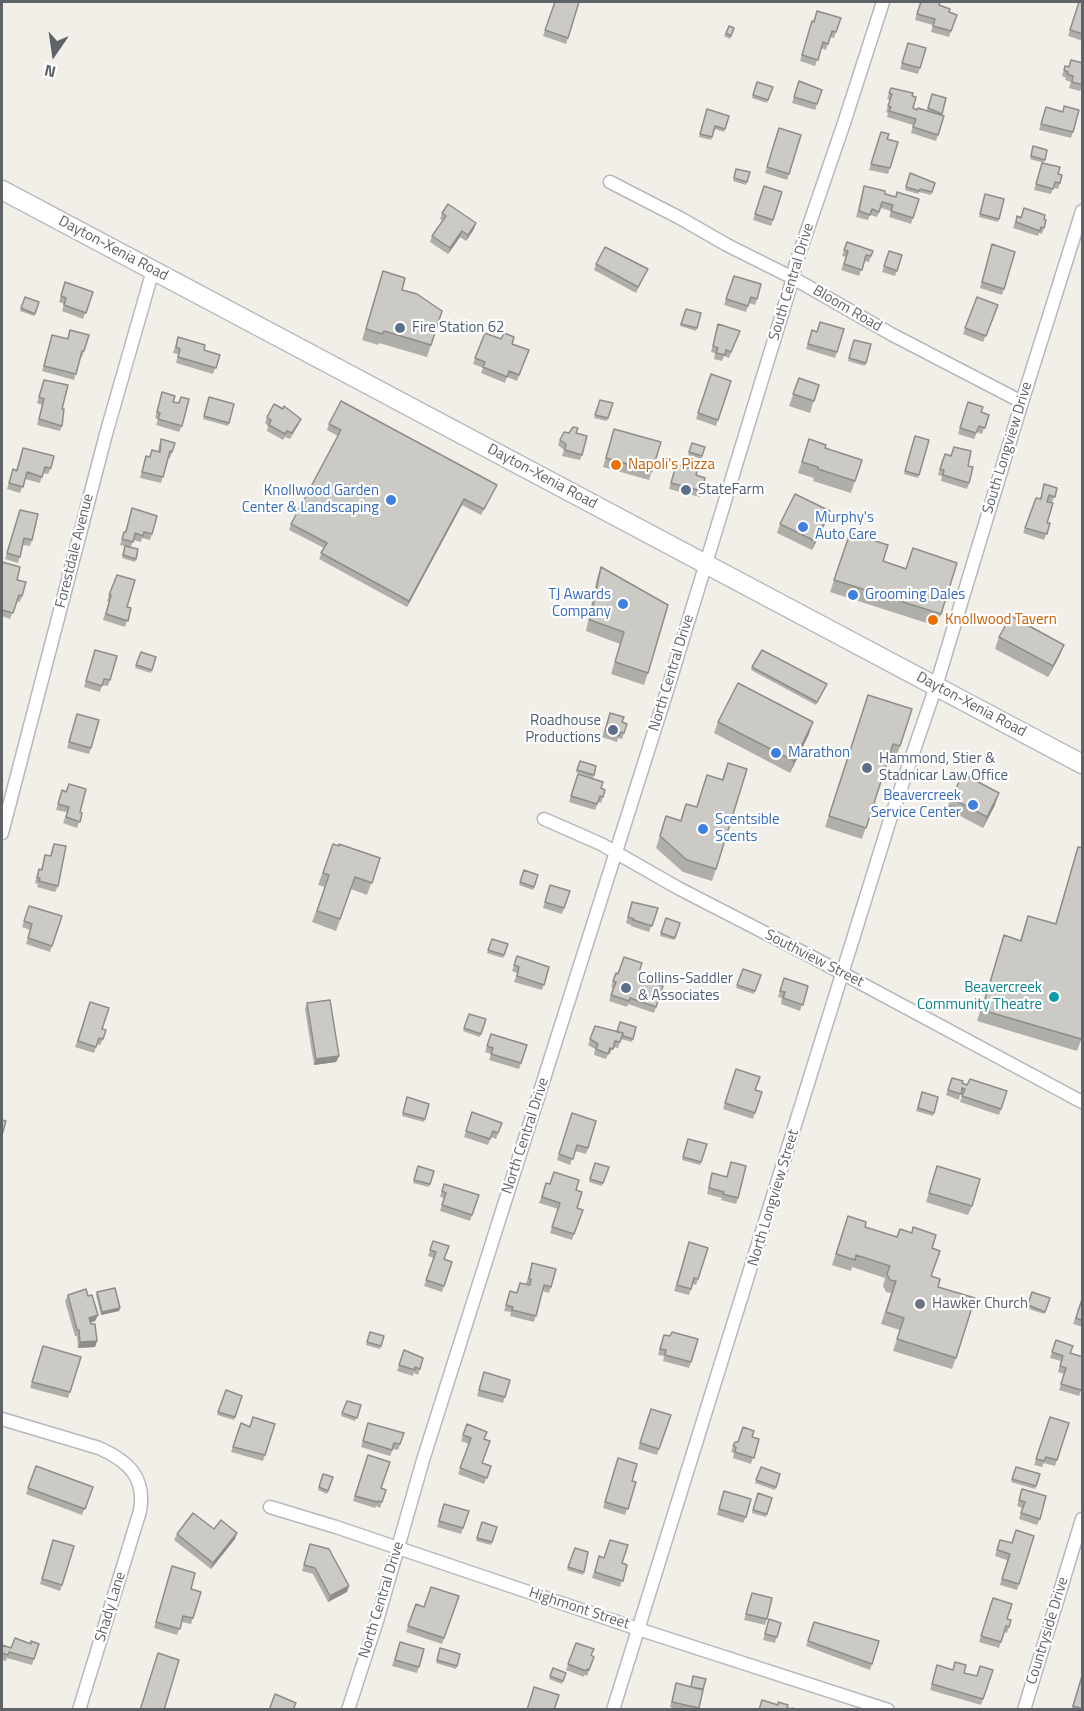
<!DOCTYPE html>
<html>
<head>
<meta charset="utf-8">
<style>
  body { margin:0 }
  #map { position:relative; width:1084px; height:1711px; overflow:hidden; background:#f1efe8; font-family:"Titillium Web",sans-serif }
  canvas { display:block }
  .frame { position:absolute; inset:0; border:3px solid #5f6368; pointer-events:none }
  .north { position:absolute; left:24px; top:24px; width:60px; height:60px; -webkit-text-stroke:4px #fff; paint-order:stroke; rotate:193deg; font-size:16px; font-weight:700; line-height:24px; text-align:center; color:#5f6368 }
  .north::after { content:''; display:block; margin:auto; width:21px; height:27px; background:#5f6368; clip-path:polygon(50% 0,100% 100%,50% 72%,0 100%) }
</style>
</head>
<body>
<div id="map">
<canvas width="1084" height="1711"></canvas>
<div class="frame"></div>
<div class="north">N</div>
</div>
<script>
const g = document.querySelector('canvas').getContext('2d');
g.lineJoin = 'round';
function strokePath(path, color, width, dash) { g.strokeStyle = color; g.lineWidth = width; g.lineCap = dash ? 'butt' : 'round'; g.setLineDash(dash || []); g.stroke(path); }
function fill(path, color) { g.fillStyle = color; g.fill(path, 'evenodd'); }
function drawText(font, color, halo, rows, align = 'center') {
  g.font = font + ' "Titillium Web",sans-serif'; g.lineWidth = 4.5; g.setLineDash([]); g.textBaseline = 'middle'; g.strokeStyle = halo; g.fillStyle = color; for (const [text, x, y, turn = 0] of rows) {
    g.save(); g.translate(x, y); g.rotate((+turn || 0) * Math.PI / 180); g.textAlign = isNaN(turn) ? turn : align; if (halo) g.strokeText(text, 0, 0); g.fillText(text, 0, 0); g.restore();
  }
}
const street = new Path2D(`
  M610,182l70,36 47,27 66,33 98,56 131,68
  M544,819l57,25 77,44 134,69 270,145
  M2,833l104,-399 47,-164
  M2,1419l97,29c29,13 47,29 41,63l-61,199
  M270,1507l66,20 302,102 250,81
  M348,1710l29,-89 46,-161 244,-769c41,-138 85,-275 126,-413l2,-12 49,-143 39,-121
  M613,1710l276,-887 47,-137 86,-284 60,-191
  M1024,1710l58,-191`);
const secondary = new Path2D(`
  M2,190l1080,574`);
strokePath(street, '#b5b8bc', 15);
strokePath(secondary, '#b6babf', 21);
strokePath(street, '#fff', 12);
strokePath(secondary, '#fff', 18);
fill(new Path2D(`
  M555,2h24l-13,42 -23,-8z
  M920,2l19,3 10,7 8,3 -8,22 -18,-5 2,-7 -18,-5z
  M1079,2h4v39l-15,-5z
  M729,26l5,2 -4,11 -6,-3z
  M810,27l26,5 -2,6 -4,-1 -4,13 -5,-2 -6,18 -15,-5z
  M908,43l18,5 -8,26 -18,-5z
  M1071,60l12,25 -3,6 -11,-3 2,-6 -6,-2 1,-2 -4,-2 3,-10 4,1z
  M799,81l23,9 -7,20 -23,-7z
  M757,82l16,5 -6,16 -15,-5z
  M891,88l21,8 1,12 4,2h10l5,-16 14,4 -4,17 2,1 -8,25 -25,-8 2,-8 -26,-8 1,-4 -2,-1 4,-12 -3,-1z
  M1046,107l16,4 11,21 -2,6 -32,-8z
  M707,109l22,7 -5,16 -9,-3 -4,11 -12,-3z
  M779,128l10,46 -2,6 -22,-7z
  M881,132l6,7 11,3 -10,32 -19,-4z
  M1033,146l14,4 -3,13 -14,-4z
  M1042,163l16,11 2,9 -2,6 -5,-1 -2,6 -17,-4z
  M736,169l11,13 -1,3 -13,-4z
  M910,173l25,10 -4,12 -12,-3 -1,2 -13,-4z
  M764,186l18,6 -11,34 -18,-6z
  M864,186l32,11 23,2 -8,25 -22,-7 2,-6 -10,-3 -4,9 -7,-2 -2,5 -12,-3z
  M985,194l19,5 -6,23 -19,-5z
  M442,213l32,16 -8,12 -6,-4 -12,17 -18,-12 2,-6 11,-15 -3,-2z
  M1017,216l27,3v9l-2,6 -3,-1 -1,3 -25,-8z
  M847,242l26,9 -4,11 -5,-1 -5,15 -18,-6 5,-13 -4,-1z
  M992,244l23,8 -13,43 -22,-7z
  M889,251l13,4 -7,21 -13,-4z
  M596,264l52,5 -12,24 -42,-23z
  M383,271l19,19 29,55 -4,12 -48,-14 -1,2 -16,-5z
  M734,276l23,23 -2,6 -6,-2 -3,9 -22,-7z
  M65,282l28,10 -10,27 -21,-8 2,-7 -5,-2z
  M25,297l14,5 -5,14 -14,-5z
  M977,297l21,8 -15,37 -20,-8z
  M686,309l15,4 -5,18 -16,-5z
  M718,324l22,7 -11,27 -5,-2 -2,5 -8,-2 1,-6 -4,-1z
  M70,330l14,21 -2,6h-1l-7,23 -32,-9 10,-36 15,4z
  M812,330l25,22 -2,6 -29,-9z
  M485,333l44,17 -12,31 -10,-4 -2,6 -24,-10 2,-5 -10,-4z
  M178,337l26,13 16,5 -7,19 -37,-11 2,-9 -5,-1z
  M854,340l17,4 -6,22 -17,-5z
  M711,374l20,7 -15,45 -20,-7z
  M799,378l20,7 -9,28 -21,-7z
  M44,380l18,29v17l-2,5 -23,-6 5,-20 -5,-2z
  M162,392l11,10 5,1 3,-6 1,29 -3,6 -23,-7 2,-6 -3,-1z
  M209,397l20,26 -1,3 -25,-7z
  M600,400l13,3 -6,18 -13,-3z
  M968,402l13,10 8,3 -7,19 -5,-2 -3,7 -16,-5z
  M267,417l32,7 -9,15 -5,-2 -2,3 -16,-9 1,-5 -3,-3z
  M329,424l165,67 -13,24 -19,-10 -55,102 -88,-48 5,-11 -35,-18 2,-6 47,-88 -11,-6z
  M614,429l38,42 -3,9 -46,-13z
  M569,433h7l6,22 -2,5 -18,-4 2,-6 -6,-5 2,-5z
  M915,436l14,4 -11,38 -14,-4z
  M161,439l11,13 -2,6 -2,-1 -7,26 -21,-5 6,-22 3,1 3,-7 6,2 1,-7z
  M809,439l16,9 37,12 -11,33 -38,-12 1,-3 -16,-5z
  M692,443l13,4 -4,12 -13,-4z
  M23,448l28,20 -3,6 -5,-1 -3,10 -15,-4 -5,14 -13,-4 6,-20 3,1z
  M942,460l26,6 1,17 -2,6 -26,-8 1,-5 -4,-1z
  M676,465l20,10 6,16 -2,6 -31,-8z
  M1044,484l13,4 -5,15 -5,-2v22h3l-6,17 -21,-7 13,-35 4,1z
  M132,508l20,26 -2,6 -8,-2 -1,4 -8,-2 -2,7 5,12 -1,3 -13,-4 3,-12 -5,-1 4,-13h1z
  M18,516l14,24 -2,6 -7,-1 -5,18 -13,-4z
  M827,520l-15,30 -35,-17 3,-9z
  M850,533l33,28 23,7 7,-20 28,66 -5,12 -106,-34z
  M2,562l15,18 5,16 -2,6 -3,-1 -7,18 -8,-3z
  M601,567l47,106 -4,12 -33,-11 9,-30 -34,-13 11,-53z
  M117,575l10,32 4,1 -6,19 -22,-7 6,-19h-2z
  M999,637l65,8 -5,12 -11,20 -53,-28z
  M95,650l15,30 -2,6 -6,-1 -2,7 -16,-5z
  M141,652l11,18 -1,3 -16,-5z
  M752,667l74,20 -10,18 -65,-35z
  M868,695l32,51 -4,12 -7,-2 -27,83 -37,-12z
  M610,713l12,9 5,2 -5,15 -4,-1 -1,4 -15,-5z
  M77,714l14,34 -2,6 -22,-6z
  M718,722l91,12 -19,39 -76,-40z
  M580,761l16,5 -3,12 -17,-6z
  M728,763l-12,106 -4,12 -29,-9 -27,-24 10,-32 14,5 6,-17 10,3 11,-32 15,4z
  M578,774l25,23 -2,6 -3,-1 -3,8 -26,-8z
  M69,784l11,28 2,1 -5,15 -14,-5 4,-11 -11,-2 6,-20 4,2z
  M951,798l44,7 -12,23 -36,-19z
  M54,844l4,42 -3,6 -18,-5 1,-3 -3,-1 4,-14 2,1 4,-15 5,1z
  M333,844l47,14 -13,37 -16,-6 -15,42 -24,-9 13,-35 -7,-2z
  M1078,847l5,188 -6,16 -100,-30 27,-86 16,5 8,-24 27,8z
  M524,870l14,5 -5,15 -14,-5z
  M550,885l14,23 -2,6 -19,-6z
  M632,902l26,6 -9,24 -18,-6v-1l-5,-2z
  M29,906l23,40 -2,6 -24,-8 4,-14 -8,-3z
  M666,918l14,5 -6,17 -14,-4z
  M492,939l16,5 -5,14 -16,-5z
  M517,956l32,11 -7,23 -28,-8 3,-9 -5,-2z
  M743,969l18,6 -7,19 -18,-6z
  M616,973l21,5 26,8 -9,27 -26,-9 -1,3 -18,-6 4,-13 -2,-1z
  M784,978l24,8 -8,25 -19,-7 1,-6 -4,-1z
  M90,1002l12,27 1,10 -3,6 -3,-1 -3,9 -19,-6z
  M307,1003l32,53 -3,6 -22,3 -9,-56z
  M469,1014l17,5 -6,18 -17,-6z
  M595,1026l22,6 19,-5 -4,15 -11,-3 -3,9 -5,-1 -3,7h-2l-2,5 -12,-4 1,-6 -7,-4z
  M491,1034l36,11 -8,24 -30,-9 2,-6 -6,-2z
  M736,1069l19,21 7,2 -9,27 -30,-10z
  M952,1078l49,31 -2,6 -39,-13 2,-7 -2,-1 -1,6 -13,-5z
  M922,1092l16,5 -5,19 -17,-5z
  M407,1097l22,7 -5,18 -22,-6z
  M472,1112l30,11 -6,16 -5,-2 -3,8 -24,-8z
  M572,1113l16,35 -2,6 -11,-3 -5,14 -13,-5z
  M688,1139l19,5 -7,21 -18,-5z
  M731,1162l7,36 -2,6 -15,-4 1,-2 -15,-4 5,-21 15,4z
  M595,1163l14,4 -7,19 -13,-4z
  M418,1166l16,5 -5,16 -16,-4z
  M937,1166l35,40 -4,9 -42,-13z
  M546,1183l30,7 1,18 -3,26 -2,6 -22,-7 8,-24 -19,-6z
  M444,1184l35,11 -9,26 -30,-10 4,-13 -4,-1z
  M865,1227l67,21 -1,28 7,11 18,71 -4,11 -59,-18 7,-21 -19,-6 10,-31 -5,-1 -3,-6 2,-8 -33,-11 -1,4 -19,-6 12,-37z
  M433,1241l11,18 8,3 -10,30 -18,-6 10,-28 -6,-2z
  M687,1248l11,31 -2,6 -3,-1 -4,11 -15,-4z
  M532,1263l19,24 -2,6 -7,-2 -8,31 -24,-6 1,-4 -7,-1 6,-20 6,2 4,-10 6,1z
  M97,1292l23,16 -1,3 -18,4 -5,-20z
  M1032,1292l18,6 -6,16 -18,-6z
  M68,1295l30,20 -3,6 -4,1 6,19 -2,6 -17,1 -1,-12h-2l-10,-35z
  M1083,1295v32l-10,-3z
  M370,1332l14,4 -4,13 -14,-4z
  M662,1340l29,22 -2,6 -26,-7 1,-5 -6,-1z
  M1056,1340l27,45 -4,11 -20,-6 5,-16 -6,-2 3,-11 -11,-3z
  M43,1346l38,11 -13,41 -38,-10z
  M404,1350l19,8 -5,17 -4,-2 -1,3 -16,-5z
  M482,1378l28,2 -7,23 -26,-7z
  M226,1390l16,6 -8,24 -17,-5z
  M347,1401l14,4 -6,16 -14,-5z
  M651,1409l8,40 -2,6 -19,-6z
  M1050,1417l19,6 -14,43 -11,-3 -2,4 -8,-2z
  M241,1423l9,3 25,-2 -12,37 -32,-9z
  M368,1423l36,10 -6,17 -5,-1 -3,7 -29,-9z
  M467,1424l17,15 -2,24 9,3 -7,18 -26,-10 11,-30 -8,-3z
  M752,1437l7,2 -8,25 -18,-6 1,-5 -3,-1 4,-10h3z
  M368,1455l13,33 1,14 -2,6 -4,-2 -1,2 -22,-7z
  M616,1464l16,17 4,1 -11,33 -22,-7z
  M36,1466l57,21 -11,28 -56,-21z
  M761,1467l19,7 -5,16 -20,-7z
  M1016,1467l24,7 -5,15 -24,-7z
  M323,1474l10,3 -6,17 -9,-4z
  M1022,1489l18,30 -3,6 -18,-6 3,-11 -5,-2z
  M724,1491l22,26 -3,6 -26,-8z
  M758,1493l14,5 -6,19 -14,-4z
  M444,1504l25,7 -8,23 -24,-7z
  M482,1522l15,5 -6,18 -15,-4z
  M214,1529l23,4 -2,6 -24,30 -37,-29 3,-6z
  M1034,1536l-17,54 -17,-5 7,-25 -12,-4 5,-16 12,3z
  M310,1544l37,48 -19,10 -15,-28 -11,-3z
  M51,1545l11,40 -2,6 -20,-7z
  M575,1548l9,24 -1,3 -16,-5z
  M599,1556l28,9 -7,22 -28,-9z
  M172,1566l19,23 2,29 -2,6 -9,-2 -5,13 -23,-7z
  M752,1593l15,26 -2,6 -21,-5z
  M459,1596l-17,48 -36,-12 10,-28 8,3z
  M993,1598l14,21 4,1 -4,13 -3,-1 -5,16 -20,-6z
  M769,1619l12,4 -6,20 -12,-3z
  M814,1622l65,19 -9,29 -64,-24z
  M31,1641l8,3 -7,21 -25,-7 -1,3 -4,-1v-15l9,3 19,-5z
  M400,1642l24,7 -7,24 -25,-7z
  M576,1643l18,14 -7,19 -3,-1v2l-18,-7z
  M440,1648l17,18 -1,3 -20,-6z
  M937,1665l39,11 17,-6 -12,35 -51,-15z
  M553,1668l13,5 -4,11 -13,-5z
  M1083,1676v34h-12l9,-28z
  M706,1679l-8,31h-19l-9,-3 6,-24 14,4z`), '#afaea9');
fill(new Path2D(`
  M476,223l-2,6 -8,12 2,-6z
  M462,231l-2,6 -12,17 2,-6z
  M464,499l-2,6 -55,102 2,-6z
  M830,511l-3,9 -15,30 3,-9z
  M1064,645l-5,12 -11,20 5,-11z
  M813,722l-4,12 -19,39 4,-12z
  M999,793l-4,12 -12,23 4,-11z
  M339,1056l-3,6 -22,3 2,-6z
  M120,1308l-1,3 -18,4 1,-3z
  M98,1315l-3,6 -8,3 2,-6z
  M97,1341l-2,6 -17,1 2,-6z
  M237,1533l-2,6 -24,30 2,-6z
  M349,1586l-2,6 -19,10 2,-6z`), '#8f8d8a');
const building = new Path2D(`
  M555,2h24l-11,36 -23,-8z
  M921,2h19l-1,3 11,4 -1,3 8,3 -6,16 -18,-5 2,-7 -18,-5z
  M1079,2h4v32l-13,-4z
  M817,11l24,7 -5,14 -4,-1 -4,13 -5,-2 -5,18 -16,-5 10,-34 2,1z
  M729,26l5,2 -3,8 -5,-3z
  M908,43l18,5 -6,20 -18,-5z
  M1071,60l12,3v22l-11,-3 1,-6 -6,-2 1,-2 -4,-2 1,-4 4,1z
  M799,81l23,9 -5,14 -23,-7z
  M757,82l16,5 -5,13 -15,-5z
  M891,88l22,5 -1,3 4,1 -3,11 4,2 1,-2 26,8 -6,19 -25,-8 3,-8 -27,-8 2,-4 -3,-1 4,-12 -3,-1z
  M932,94l14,4 -4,16 -14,-6z
  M1064,106l15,4 -6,22 -32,-8 5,-17 17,5z
  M707,109l22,7 -4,13 -10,-3 -3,11 -12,-3z
  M779,128l22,7 -12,39 -22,-7z
  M881,132l8,2 -2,5 11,3 -8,26 -19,-4z
  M1033,146l14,4 -2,10 -14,-4z
  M1042,163l18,4 -2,7 4,1 -2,8 -5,-1 -2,7 -17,-5z
  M736,169l14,3 -3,10 -13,-4z
  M910,173l25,10 -3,9 -12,-3 -1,2 -13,-4z
  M764,186l18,6 -9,28 -18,-6z
  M864,186l21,5v3l11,3 1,-5 22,7 -6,19 -22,-7 2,-6 -11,-3 -3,10 -7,-3 -2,6 -11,-4z
  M985,194l19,5 -5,20 -19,-5z
  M448,204l28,19 -8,12 -6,-4 -12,17 -18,-12 14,-20 -4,-3z
  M1024,208l21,7 -1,4 2,1 -2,8 -3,-1 -1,4 -24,-9 1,-6 4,2z
  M847,242l26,9 -2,5 -5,-1 -4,15 -18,-6 4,-13 -4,-1z
  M992,244l23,8 -11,37 -22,-7z
  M605,247l43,22 -10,18 -42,-23z
  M889,251l13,4 -5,16 -13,-5z
  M383,271l22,7 -3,12 15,4 25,17 -11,34 -47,-14 -2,3 -16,-5z
  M734,276l27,8 -4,15 -6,-2 -3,9 -22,-7z
  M65,282l28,10 -7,21 -22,-8 2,-7 -5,-2z
  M25,297l14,5 -4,12 -14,-6z
  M977,297l21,8 -12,31 -21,-8z
  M686,309l15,4 -4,15 -16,-4z
  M820,322l24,7 -7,23 -29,-8 4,-14 5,2z
  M718,324l22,7 -9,21 -5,-2 -1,5 -9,-2 2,-5 -5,-2z
  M70,330l19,5 -5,16h-2l-6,23 -32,-8 8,-31 16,4z
  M485,333l16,6 3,-6 10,4 -2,7 17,6 -10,25 -10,-4 -2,6 -24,-10 2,-5 -10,-4z
  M178,337l27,8 -1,5 16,5 -4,13 -38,-11 2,-8 -4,-2z
  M854,340l17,4 -5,19 -17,-5z
  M711,374l20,7 -13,39 -20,-7z
  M799,378l20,7 -5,16 -21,-7z
  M44,380l24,5 -6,24h2l-2,17 -23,-7 5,-20 -5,-2z
  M162,392l13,4 -2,6 6,1 2,-6 8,2 -7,27 -24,-7 2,-6 -3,-1z
  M209,397l25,7 -5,19 -25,-7z
  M600,400l13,3 -5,15 -13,-3z
  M341,401l156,84 -13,24 -20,-10 -55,102 -88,-48 6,-10 -36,-19 50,-94 -12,-6z
  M968,402l15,5 -2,5 8,3 -4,13 -6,-2 -3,7 -16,-5z
  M274,404l9,5 1,-3 17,13 -9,14 -5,-2 -2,3 -16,-9 2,-5 -4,-3z
  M573,427l5,1 -2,5 11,3 -5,19 -17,-5 1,-6 -6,-4 4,-8 5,1z
  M614,429l47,13 -9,29 -46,-13z
  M915,436l14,4 -10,35 -14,-4z
  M161,439l14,4 -3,9 -2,-1 -7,26 -21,-5 4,-16 4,1 2,-7 8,2z
  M809,439l17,6 -1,3 37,12 -7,21 -37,-12v-2l-16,-5z
  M692,443l13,4 -3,9 -13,-4z
  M954,447l17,4 -3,15 5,1 -4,16 -26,-8 1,-5 -4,-1 5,-15 6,2z
  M23,448l31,8 -3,12 -6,-1 -3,10 -15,-5 -4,15 -14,-4 4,-14 4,2z
  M676,465l12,3 1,-2 9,2 -2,7 9,3 -3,13 -31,-8z
  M1044,484l13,4 -2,9 -6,-2 -2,7 6,1 -6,20h3l-3,11 -22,-6 11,-30 5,1z
  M795,494l35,17 -15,30 -35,-17z
  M132,508l25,8 -5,18 -8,-2 -1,4 -8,-3 -2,9 -11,-3 2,-7h2z
  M20,510l18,4 -6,26 -8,-2 -4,19 -13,-4z
  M850,533l38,12 -5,16 23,8 7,-21 44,15 -16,51 -107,-34z
  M125,546l13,3 -2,10 -13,-4z
  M2,562l18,5 -3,13 9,2 -4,14 -3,-1 -6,18 -11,-3z
  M601,567l67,38 -20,68 -33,-11 9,-30 -34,-12z
  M117,575l18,5 -8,27 4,1 -3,13 -22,-7 5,-19h-2z
  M1011,616l53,29 -11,21 -54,-29z
  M95,650l22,6 -7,24 -6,-1 -2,7 -16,-5z
  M762,650l65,34 -10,18 -65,-35z
  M141,652l15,5 -4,13 -16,-5z
  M738,683l75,39 -19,39 -76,-39z
  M868,695l44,14 -12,37 -7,-2 -27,84 -37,-12z
  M610,713l14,4 -2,5 5,2 -3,9 -4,-1 -1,4 -14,-5z
  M77,714l22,6 -8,28 -22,-6z
  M580,761l16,5 -2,9 -17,-5z
  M728,763l19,6 -31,100 -29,-9 -27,-24 6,-20 15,5 5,-17 11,3 10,-32 16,5z
  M578,774l25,8 -2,6 4,2 -2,7 -3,-1 -3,8 -26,-8z
  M963,774l36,19 -12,24 -36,-19z
  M69,784l17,5 -6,23 2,1 -2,9 -14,-5 3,-10 -11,-3 4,-14 4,2z
  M54,844l12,2 -8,40 -19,-5 1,-3h-3l2,-9 3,1 3,-15 6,1z
  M333,844l6,2v-2l41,14 -8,25 -17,-6 -15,42 -23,-8 12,-36 -6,-2z
  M1078,847l5,1v187l-2,4 -99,-29 22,-75 17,6 7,-25 28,8z
  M524,870l14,5 -4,12 -14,-5z
  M550,885l20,6 -6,17 -19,-6z
  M632,902l26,6 -6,18 -19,-6 1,-1 -6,-2z
  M29,906l33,10 -10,30 -24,-8 4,-14 -8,-3z
  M666,918l14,5 -5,15 -14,-5z
  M492,939l16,5 -4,11 -16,-5z
  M517,956l32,11 -5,18 -27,-9 2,-9 -5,-2z
  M624,957l18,6 -5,15 26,8 -7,21 -26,-9 -1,3 -18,-6 5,-13 -3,-1 3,-8 2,1z
  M743,969l18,6 -6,16 -18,-6z
  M784,978l24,8 -5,19 -20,-7 2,-6 -5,-1z
  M330,1000l9,56 -23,3 -9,-56z
  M90,1002l19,6 -7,21 4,1 -3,9 -4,-1 -3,9 -18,-6z
  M469,1014l17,5 -5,15 -17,-6z
  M620,1022l16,5 -3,12 -10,-3v-3l-6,-1z
  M595,1026l28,7 -3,9 -5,-1 -2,8 -3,-1 -2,6 -12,-5 2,-5 -8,-5z
  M491,1034l36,11 -6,18 -30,-9 2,-6 -6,-2z
  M736,1069l24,8 -5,13 7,2 -7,21 -30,-10z
  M952,1078l11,3 -1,2 5,2 3,-6 37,12 -6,18 -39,-13 3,-7 -3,-1 -1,6 -13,-4z
  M922,1092l16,5 -4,16 -16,-5z
  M407,1097l22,7 -4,15 -22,-6z
  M472,1112l30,11 -4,10 -5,-2 -3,8 -24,-8z
  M572,1113l24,8 -8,27 -11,-3 -4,14 -14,-5z
  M2,1120l4,1 -4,14z
  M688,1139l19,5 -6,18 -18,-5z
  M731,1162l15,4 -8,32 -15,-4 1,-2 -15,-4 3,-15 15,4z
  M595,1163l14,4 -6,16 -13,-4z
  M418,1166l16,5 -4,13 -16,-4z
  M937,1166l43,13 -8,27 -43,-13z
  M554,1172l25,8 -3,10 6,2 -5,16 6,2 -9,24 -22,-7 8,-24 -18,-6 4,-14 4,1z
  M444,1184l35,11 -7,20 -30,-10 4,-12 -4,-2z
  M848,1216l18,6 -1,5 32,10 3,-8 12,4 1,-6 23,8 -4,13 8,3 -9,25 9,3 -2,8 37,11 -19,60 -59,-19 7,-21 -18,-6 10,-31 -6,-1 -3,-6 3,-8 -34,-11 -1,5 -19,-6z
  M433,1241l16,5 -5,13 8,3 -8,24 -18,-6 10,-28 -6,-2z
  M689,1242l19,6 -10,31 -4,-1 -3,11 -14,-4z
  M532,1263l24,6 -5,18 -7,-2 -8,31 -24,-6 1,-3 -7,-2 4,-14 7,2 3,-10 10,2 1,-6h-2z
  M115,1288l5,20 -18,4 -5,-20z
  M86,1289l2,7 4,-1 6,20 -9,3 2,6h4l2,17 -17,1 -1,-12h-2l-9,-35z
  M1032,1292l18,6 -5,14 -17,-7z
  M1083,1296v25l-7,-3z
  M370,1332l14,4 -3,10 -14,-4z
  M672,1332l26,7 -7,23 -26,-7 1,-5 -6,-1 4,-14 6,1z
  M1056,1340l17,6 -3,7 13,4v28l-2,5 -20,-6 5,-16 -6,-2 3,-10 -11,-4z
  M43,1346l38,11 -11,35 -38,-10z
  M404,1350l19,8 -3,11 -5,-2v3l-16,-5z
  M484,1372l26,8 -5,17 -26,-7z
  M226,1390l16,6 -7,21 -17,-5z
  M347,1401l14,4 -4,13 -15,-5z
  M651,1409l20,6 -12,34 -19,-6z
  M253,1417l22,7 -10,31 -32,-8 8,-24 9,4z
  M1050,1417l19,6 -12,37 -11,-3 -2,4 -8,-2z
  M368,1423l36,10 -4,11 -6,-1 -2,7 -29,-9z
  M467,1424l20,8 -3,7 6,2 -8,22 9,3 -4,12 -27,-10 11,-30 -8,-3z
  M743,1427l11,4 -2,6 7,2 -5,19 -19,-6 1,-5 -3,-1 2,-4h3z
  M368,1455l22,7 -9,26 5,2 -4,12 -4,-1 -1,1 -22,-6z
  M618,1458l19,6 -5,17 4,1 -8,27 -23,-7z
  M36,1466l57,21 -8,22 -57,-21z
  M761,1467l19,7 -4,13 -20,-7z
  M1016,1467l24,7 -4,12 -24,-7z
  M323,1474l10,3 -5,14 -9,-4z
  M1022,1489l24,7 -6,23 -19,-6 4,-11 -6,-2z
  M724,1491l27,8 -5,18 -27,-8z
  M758,1493l14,5 -5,16 -14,-4z
  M444,1504l25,7 -6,17 -24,-7z
  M193,1513l21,16 7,-9 16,13 -24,30 -36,-29z
  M482,1522l15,5 -5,15 -15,-4z
  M1016,1530l18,6 -15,48 -17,-5 8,-25 -13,-4 3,-10 12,3z
  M53,1540l21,6 -12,39 -20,-6z
  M610,1540l18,5 -6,18 5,2 -4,16 -28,-9 4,-16 5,2z
  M310,1544l19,5 20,37 -19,10 -15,-28 -11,-3z
  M575,1548l13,4 -4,20 -16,-5z
  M172,1566l23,7 -4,16 10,3 -8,26 -10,-2 -3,13 -24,-7z
  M431,1587l28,9 -15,42 -36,-12 8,-22 8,3z
  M752,1593l20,5 -5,21 -21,-5z
  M993,1598l19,6 -5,15 4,1 -2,7 -3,-1 -5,16 -20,-6z
  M769,1619l12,4 -4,14 -12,-3z
  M814,1622l65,19 -7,23 -64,-23z
  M15,1638l16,6v-3l8,3 -5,15 -25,-7 -1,3 -6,-2v-8l9,3z
  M400,1642l24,7 -5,18 -24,-7z
  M576,1643l18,6 -3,6 3,2 -5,13 -2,-1 -1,2 -18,-7z
  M440,1648l20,6 -3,12 -20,-6z
  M158,1653l21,7 -15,50h-24z
  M955,1662l11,3 -2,8 13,3 3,-10 13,4 -10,29 -51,-15 5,-19 16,5z
  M553,1668l13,5 -3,8 -13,-5z
  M693,1676l13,3 -3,10 -12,-2z
  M1082,1676h1v33l-10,-3z
  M676,1683l27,7 -4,18 -27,-6z
  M534,1687l25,8 -5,15h-27z
  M275,1694l21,9 -3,7h-24z
  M762,1700l16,5v-3l10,3 -1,3 5,1v-1l6,2h-39z`);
fill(building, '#cccac5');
strokePath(building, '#8f8d8a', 1.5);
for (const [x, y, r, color] of [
  [400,328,6,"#5c6f8a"],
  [616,465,6,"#e8710a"],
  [686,490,6,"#5c6f8a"],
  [391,500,6,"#3f7fe0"],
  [803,527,6,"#3f7fe0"],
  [853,595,6,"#3f7fe0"],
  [623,604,6,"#3f7fe0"],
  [933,620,6,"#e8710a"],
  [613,730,6,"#5c6f8a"],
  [776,753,6,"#3f7fe0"],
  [867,768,6,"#5c6f8a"],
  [973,805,6,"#3f7fe0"],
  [703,829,6,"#3f7fe0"],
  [626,988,6,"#5c6f8a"],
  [1054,997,6,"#0f9aa8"],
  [920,1304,6,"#6b7280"]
]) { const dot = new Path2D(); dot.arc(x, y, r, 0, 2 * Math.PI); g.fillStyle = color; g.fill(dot); strokePath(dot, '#fff', 2); }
drawText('15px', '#5f6368', '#fff', [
  ["Dayton-Xenia Road",113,249,28],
  ["South Central Drive",792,282,-73],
  ["Bloom Road",847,309,30],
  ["South Longview Drive",1008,448,-73],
  ["Dayton-Xenia Road",542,477,28],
  ["Forestdale Avenue",75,551,-76],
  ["North Central Drive",672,673,-73],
  ["Dayton-Xenia Road",971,705,28],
  ["Southview Street",814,959,27],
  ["North Central Drive",526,1136,-72],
  ["North Longview Street",774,1198,-73],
  ["North Central Drive",382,1600,-73],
  ["Shady Lane",111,1607,-73],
  ["Highmont Street",579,1609,18],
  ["Countryside Drive",1048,1631,-73]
]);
drawText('15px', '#4e5e75', '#fff', [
  ["Fire Station 62",412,328],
  ["StateFarm",698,490],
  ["Roadhouse",601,721,"right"],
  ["Productions",601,738,"right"],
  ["Hammond, Stier &",879,759],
  ["Stadnicar Law Office",879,776],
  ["Collins-Saddler",638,979],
  ["& Associates",638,996]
], 'left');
drawText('15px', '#c56008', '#fff', [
  ["Napoli's Pizza",628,465],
  ["Knollwood Tavern",945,620]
], 'left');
drawText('15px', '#366cbe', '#fff', [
  ["Knollwood Garden",379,491,"right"],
  ["Center & Landscaping",379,508,"right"],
  ["Murphy's",815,518],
  ["Auto Care",815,535],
  ["TJ Awards",611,595,"right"],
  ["Company",611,612,"right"],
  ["Grooming Dales",865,595],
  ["Marathon",788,753],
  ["Beavercreek",961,796,"right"],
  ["Service Center",961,813,"right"],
  ["Scentsible",715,820],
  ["Scents",715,837]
], 'left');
drawText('15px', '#0d838f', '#fff', [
  ["Beavercreek",1042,988],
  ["Community Theatre",1042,1005]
], 'right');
drawText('15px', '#5b616d', '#fff', [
  ["Hawker Church",932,1304]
], 'left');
</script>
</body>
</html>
